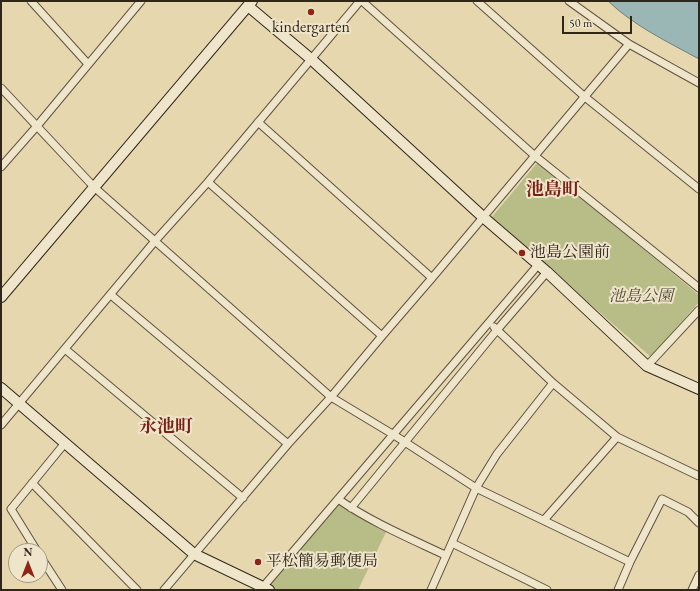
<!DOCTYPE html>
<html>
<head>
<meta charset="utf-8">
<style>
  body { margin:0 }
  #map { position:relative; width:700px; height:591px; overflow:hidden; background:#e6d7af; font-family:"EB Garamond",serif }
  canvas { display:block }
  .frame { position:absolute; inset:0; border:2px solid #31261a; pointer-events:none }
  .north { position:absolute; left:8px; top:543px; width:40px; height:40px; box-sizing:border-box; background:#efe5cb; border:1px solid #a39984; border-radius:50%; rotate:0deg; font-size:11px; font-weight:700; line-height:16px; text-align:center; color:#31261a }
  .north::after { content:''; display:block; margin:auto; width:14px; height:18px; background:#8f2418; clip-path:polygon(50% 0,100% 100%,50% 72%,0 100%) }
  .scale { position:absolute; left:562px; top:16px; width:70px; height:18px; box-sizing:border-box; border:2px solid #31261a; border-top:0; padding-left:5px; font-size:12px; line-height:14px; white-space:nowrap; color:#31261a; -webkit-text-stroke:3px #efe5cb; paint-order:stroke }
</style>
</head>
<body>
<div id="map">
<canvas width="700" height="591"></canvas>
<div class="frame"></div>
<div class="north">N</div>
<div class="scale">50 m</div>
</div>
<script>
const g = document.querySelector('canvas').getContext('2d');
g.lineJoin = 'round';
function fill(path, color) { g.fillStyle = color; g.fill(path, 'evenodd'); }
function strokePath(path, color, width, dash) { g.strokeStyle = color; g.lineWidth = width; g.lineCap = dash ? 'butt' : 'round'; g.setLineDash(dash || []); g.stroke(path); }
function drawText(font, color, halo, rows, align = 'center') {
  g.font = font + ' "EB Garamond","Noto Serif JP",serif'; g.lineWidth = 4; g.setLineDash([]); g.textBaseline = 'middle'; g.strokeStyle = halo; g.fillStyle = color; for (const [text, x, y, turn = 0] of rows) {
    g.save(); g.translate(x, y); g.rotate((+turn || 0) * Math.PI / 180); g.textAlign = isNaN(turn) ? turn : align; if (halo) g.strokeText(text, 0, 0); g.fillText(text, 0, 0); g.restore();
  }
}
fill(new Path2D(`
  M538,162l161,133v7l-48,55 -160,-139z
  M338,499l50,29 -30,62h-89l-6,-3z`), '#b8bd88');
const water = new Path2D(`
  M608,1h91v58c-31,-17 -65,-33 -91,-58z`);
fill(water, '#9ab7b6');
strokePath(water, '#707d78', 1);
const street = new Path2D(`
  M31,1l57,63
  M362,1l173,155 164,132
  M477,1l108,96 114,92
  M569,1l60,43 70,39
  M1,88l93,99 237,210 63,38 82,53 154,74 32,-63 26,13 11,11
  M258,122l174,156
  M1,167l36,-41 104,-125
  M208,182l174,154
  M111,295l177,149
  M494,327l59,56 64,54 82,39
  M65,349l178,149
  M647,366l52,-56
  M1,425l154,-184 53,-59 152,-181
  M32,483l105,107
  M338,499c33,23 71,39 107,56
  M351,508l146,-178 50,-58
  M544,520l73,-83
  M452,543l95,47
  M37,551l-26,-42 54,-66
  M40,556l22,34
  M263,587l275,-322
  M164,590l124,-146 43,-47 51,-61 50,-58 197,-234
  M431,590l45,-102 21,-34 56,-71
  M618,590l12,-28
  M692,590l7,-15`);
const secondary = new Path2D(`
  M248,6l63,53 172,158 64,55 100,94 52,23
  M1,297l251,-296
  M1,388l193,166 75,36`);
strokePath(street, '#5e523f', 9);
strokePath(secondary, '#31261a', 12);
strokePath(street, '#efe5cb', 7);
strokePath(secondary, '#efe5cb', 10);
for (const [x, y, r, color] of [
  [311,12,4,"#8f2418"],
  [522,253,4,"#8f2418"],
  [258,562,4,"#8f2418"]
]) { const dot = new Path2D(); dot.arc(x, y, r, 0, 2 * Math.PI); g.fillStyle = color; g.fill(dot); strokePath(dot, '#efe5cb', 1.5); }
drawText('16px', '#31261a', '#efe5cb', [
  ["kindergarten",311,28,"center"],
  ["池島公園前",530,253],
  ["平松簡易郵便局",266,562]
], 'left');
drawText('italic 16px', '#534c36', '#efe5cb', [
  ["池島公園",641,297]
]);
drawText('bold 18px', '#7a1f14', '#efe5cb', [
  ["池島町",553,190],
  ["永池町",166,427]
]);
</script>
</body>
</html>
